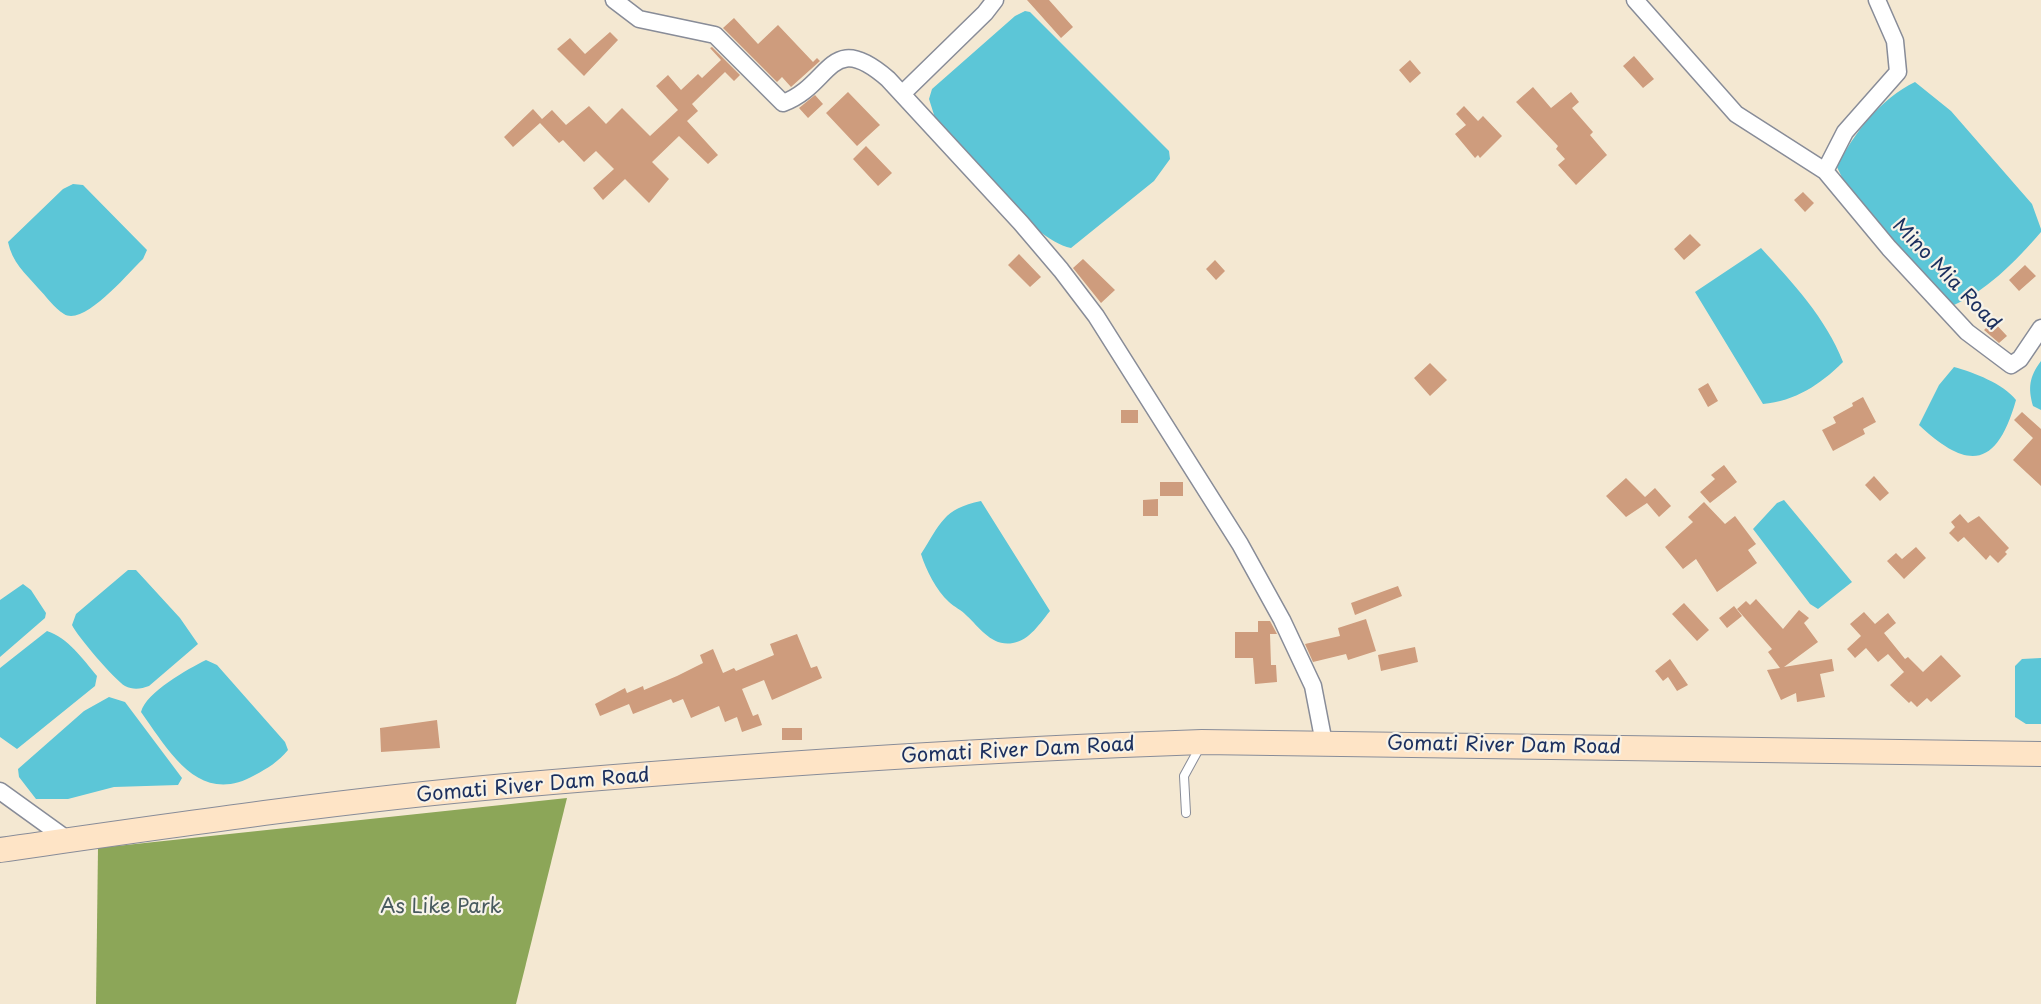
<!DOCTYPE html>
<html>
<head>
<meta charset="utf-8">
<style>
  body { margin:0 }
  canvas { display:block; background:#f4e8d2 }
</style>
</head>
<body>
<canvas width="2041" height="1004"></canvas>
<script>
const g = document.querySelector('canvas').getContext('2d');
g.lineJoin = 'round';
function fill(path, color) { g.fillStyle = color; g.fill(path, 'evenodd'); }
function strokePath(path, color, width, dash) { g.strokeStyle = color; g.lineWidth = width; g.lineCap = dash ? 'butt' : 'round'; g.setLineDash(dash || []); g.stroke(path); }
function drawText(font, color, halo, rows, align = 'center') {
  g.font = font + ' "Playpen Sans",sans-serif'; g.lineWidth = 4.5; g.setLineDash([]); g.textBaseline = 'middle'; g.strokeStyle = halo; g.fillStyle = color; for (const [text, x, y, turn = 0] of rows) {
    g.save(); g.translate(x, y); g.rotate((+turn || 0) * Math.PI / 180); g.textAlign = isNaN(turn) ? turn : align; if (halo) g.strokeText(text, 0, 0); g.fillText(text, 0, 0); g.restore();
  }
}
fill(new Path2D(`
  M567,798l-51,206h-420l2,-156z`), '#8ca658');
fill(new Path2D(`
  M1025,11l5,1 139,139 1,8 -16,22 -83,67c-42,-9 -107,-97 -136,-130l-6,-19 3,-10 83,-73z
  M1915,82l36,29 81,93 9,25v3c-25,29 -56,61 -92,75l-101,-117 -11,-23c16,-33 44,-69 78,-85z
  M73,184l10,1 64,65 -4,9c-14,13 -59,68 -79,55 -10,-6 -18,-18 -26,-26 -13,-15 -26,-26 -30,-46l55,-53z
  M1761,248c31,34 65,70 82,114 -23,23 -48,39 -80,42l-68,-112z
  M2041,361v49l-8,-4c-5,-18 -4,-29 8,-45z
  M1954,367c19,5 50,17 62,33 -19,67 -47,72 -97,25l20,-40z
  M1784,500l68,82 -34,27 -8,-5 -57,-75 24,-26z
  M981,501l69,110c-10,12 -20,29 -37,32 -21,4 -33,-15 -46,-27 -5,-6 -13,-9 -18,-14 -13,-12 -23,-32 -28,-48 20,-31 22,-45 60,-53z
  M128,570h8l44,48 18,26 -49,42c-8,3 -16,4 -24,0 -10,-6 -48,-50 -53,-61l4,-11z
  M23,584l8,6 15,23 -1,5 -45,39v-57z
  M47,631c21,7 36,28 50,45l-2,10 -78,63 -17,-12v-69z
  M2041,658v66h-15l-11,-7v-51l7,-7z
  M206,660l11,5 68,77 3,8c-10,12 -20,18 -33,25 -56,32 -86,-24 -114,-63 5,-20 47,-43 65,-52z
  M109,697l16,5 57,76 -4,7 -64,2 -46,12h-32l-17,-22 -1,-8 66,-58z`), '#5cc6d7');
fill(new Path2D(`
  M1027,0h22l24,27 -12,11z
  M734,18l24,26 20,-19 35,37 4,-4 3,3 -29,26 -9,-10 -5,5 -54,-54z
  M610,32l8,8 -34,36 -27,-27 13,-11 15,16z
  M712,47l28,28 -6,6 -9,-9 -33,32 6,7 -11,10 31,34 -10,9 -29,-28 -27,26 17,17 -20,24 -24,-24 -22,21 -10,-12 21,-19 -18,-18 -12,11 -21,-22 -4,3 -19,-20 -27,24 -9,-10 29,-28 9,10 10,-9 14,15 23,-19 17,18 16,-16 28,28 28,-26 -22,-24 12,-11 13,15 17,-16 4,4 19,-18 -11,-12z
  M1634,56l20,23 -11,9 -20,-22z
  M1410,60l11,13 -11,10 -11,-13z
  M1533,87l18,21 20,-16 8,10 -7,6 21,24 -3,3 17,20 -31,30 -18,-20 7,-6 -9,-10 2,-3 -42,-44z
  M848,92l32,33 -23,21 -31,-33z
  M815,95l8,9 -15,14 -9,-10z
  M1464,106l14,15 5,-5 19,20 -22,22 -2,-3 -3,3 -20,-24 11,-9 -10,-11z
  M866,146l26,27 -14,13 -25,-27z
  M1803,192l11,11 -9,9 -11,-12z
  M1690,234l11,11 -17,15 -10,-11z
  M1019,254l22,23 -11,10 -22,-22z
  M1083,259l32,31 -14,13 -28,-35z
  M1215,260l10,11 -9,9 -10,-11z
  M2025,265l11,11 -17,15 -10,-11z
  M1993,321l14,15 -8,7 -15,-13z
  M1430,363l17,17 -17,16 -16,-18z
  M1708,383l10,18 -10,6 -10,-18z
  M1863,397l13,25 -13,7 2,5 -32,17 -11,-21 14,-7 -3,-6 20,-11 -1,-3z
  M1121,410h17v13h-17z
  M2022,412l19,17v57l-28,-26 20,-22 -19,-18z
  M1724,465l13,17 -27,21 -10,-11 15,-13 -4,-4z
  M1874,476l15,17 -9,8 -15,-16z
  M1626,478l19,19 10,-9 16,18 -12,11 -12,-14 -21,14 -20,-21z
  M1160,482h23v14h-23z
  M1158,499v17h-15v-16z
  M1704,502l21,22 10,-8 21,28 -8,6 9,13 -40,29 -21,-33 -13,10 -18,-22 28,-25 -5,-5z
  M1960,514l8,9 11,-7 30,32 -4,4 2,2 -9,9 -8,-8 -4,5 -22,-23 -6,5 -9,-9 6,-6 -4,-5z
  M1916,547l10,11 -22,21 -17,-18 9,-8 6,6z
  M1398,586l4,10 -47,19 -4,-12z
  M1756,599l27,30 16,-19 10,8 -5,5 14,19 -34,25 48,-8 2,12 -14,3 5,23 -28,5 -1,-9 -15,7 -14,-30 13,-2 -12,-16 4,-3 -35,-40 9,-8 4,4z
  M1684,603l25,27 -12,11 -25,-27z
  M1734,606l8,10 -15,12 -8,-10z
  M1864,612l11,12 13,-11 8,10 -12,10 21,26 3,-2 15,15 18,-17 20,21 -30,26 -4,-4 -10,9 -6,-6 -2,2 -19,-18 14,-13 -16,-18 -10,8 -12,-14 -11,10 -8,-9 14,-13 -11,-12z
  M1366,619l10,32 -28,9 -2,-6 -33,8 -8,-18 35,-8 -2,-8z
  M1258,621h12l7,13h-7l1,31h5l1,17 -22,2 -2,-26h-18v-26h23z
  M797,634l14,34 6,-2 5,12 -50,22 -8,-20 -22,9 11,27 5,-2 4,11 -20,7 -5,-15 -12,5 -6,-16 -28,12 -8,-19 -10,4 -2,-4 -38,15 -4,-10 -29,12 -5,-12 30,-16 2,5 16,-7 1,4 33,-14 26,-13 -3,-8 13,-6 10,24 11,-5 2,3 38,-16 -4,-11z
  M1415,647l3,15 -37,9 -3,-16z
  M1670,659l18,26 -11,6 -9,-14 -5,4 -8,-10z
  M437,720l3,28 -59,4 -1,-24z
  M782,728h20v12h-20z`), '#ce9c7d');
const lane = new Path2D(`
  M1186,813l-2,-37 17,-31`);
const street = new Path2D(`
  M614,0l25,19 76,16 68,68c49,-18 46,-75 105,-24l133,144 40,47 35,46 144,228 42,76 31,66 11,57
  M1635,0l101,114 89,57 64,77 78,84 44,33 9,-6 21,-31
  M902,94l83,-81 10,-13
  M1825,171l20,-39 53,-60 -3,-31 -18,-41
  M0,791l68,49`);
const secondary = new Path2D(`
  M0,850c168,-24 336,-49 506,-64 231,-20 464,-36 696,-44l839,12`);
strokePath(lane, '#888c98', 10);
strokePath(street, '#888c98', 19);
strokePath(secondary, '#888c98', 26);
strokePath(lane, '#fff', 8);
strokePath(street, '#fff', 16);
strokePath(secondary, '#fee4c6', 24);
drawText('20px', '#1b2f5e', '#f7f3e8', [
  ["Mino Mia Road",1946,275,46],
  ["Gomati River Dam Road",1504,746,1],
  ["Gomati River Dam Road",1018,751,-3],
  ["Gomati River Dam Road",533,786,-5]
]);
drawText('20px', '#485a5f', '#f7f3e8', [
  ["As Like Park",441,907]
]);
</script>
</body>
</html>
